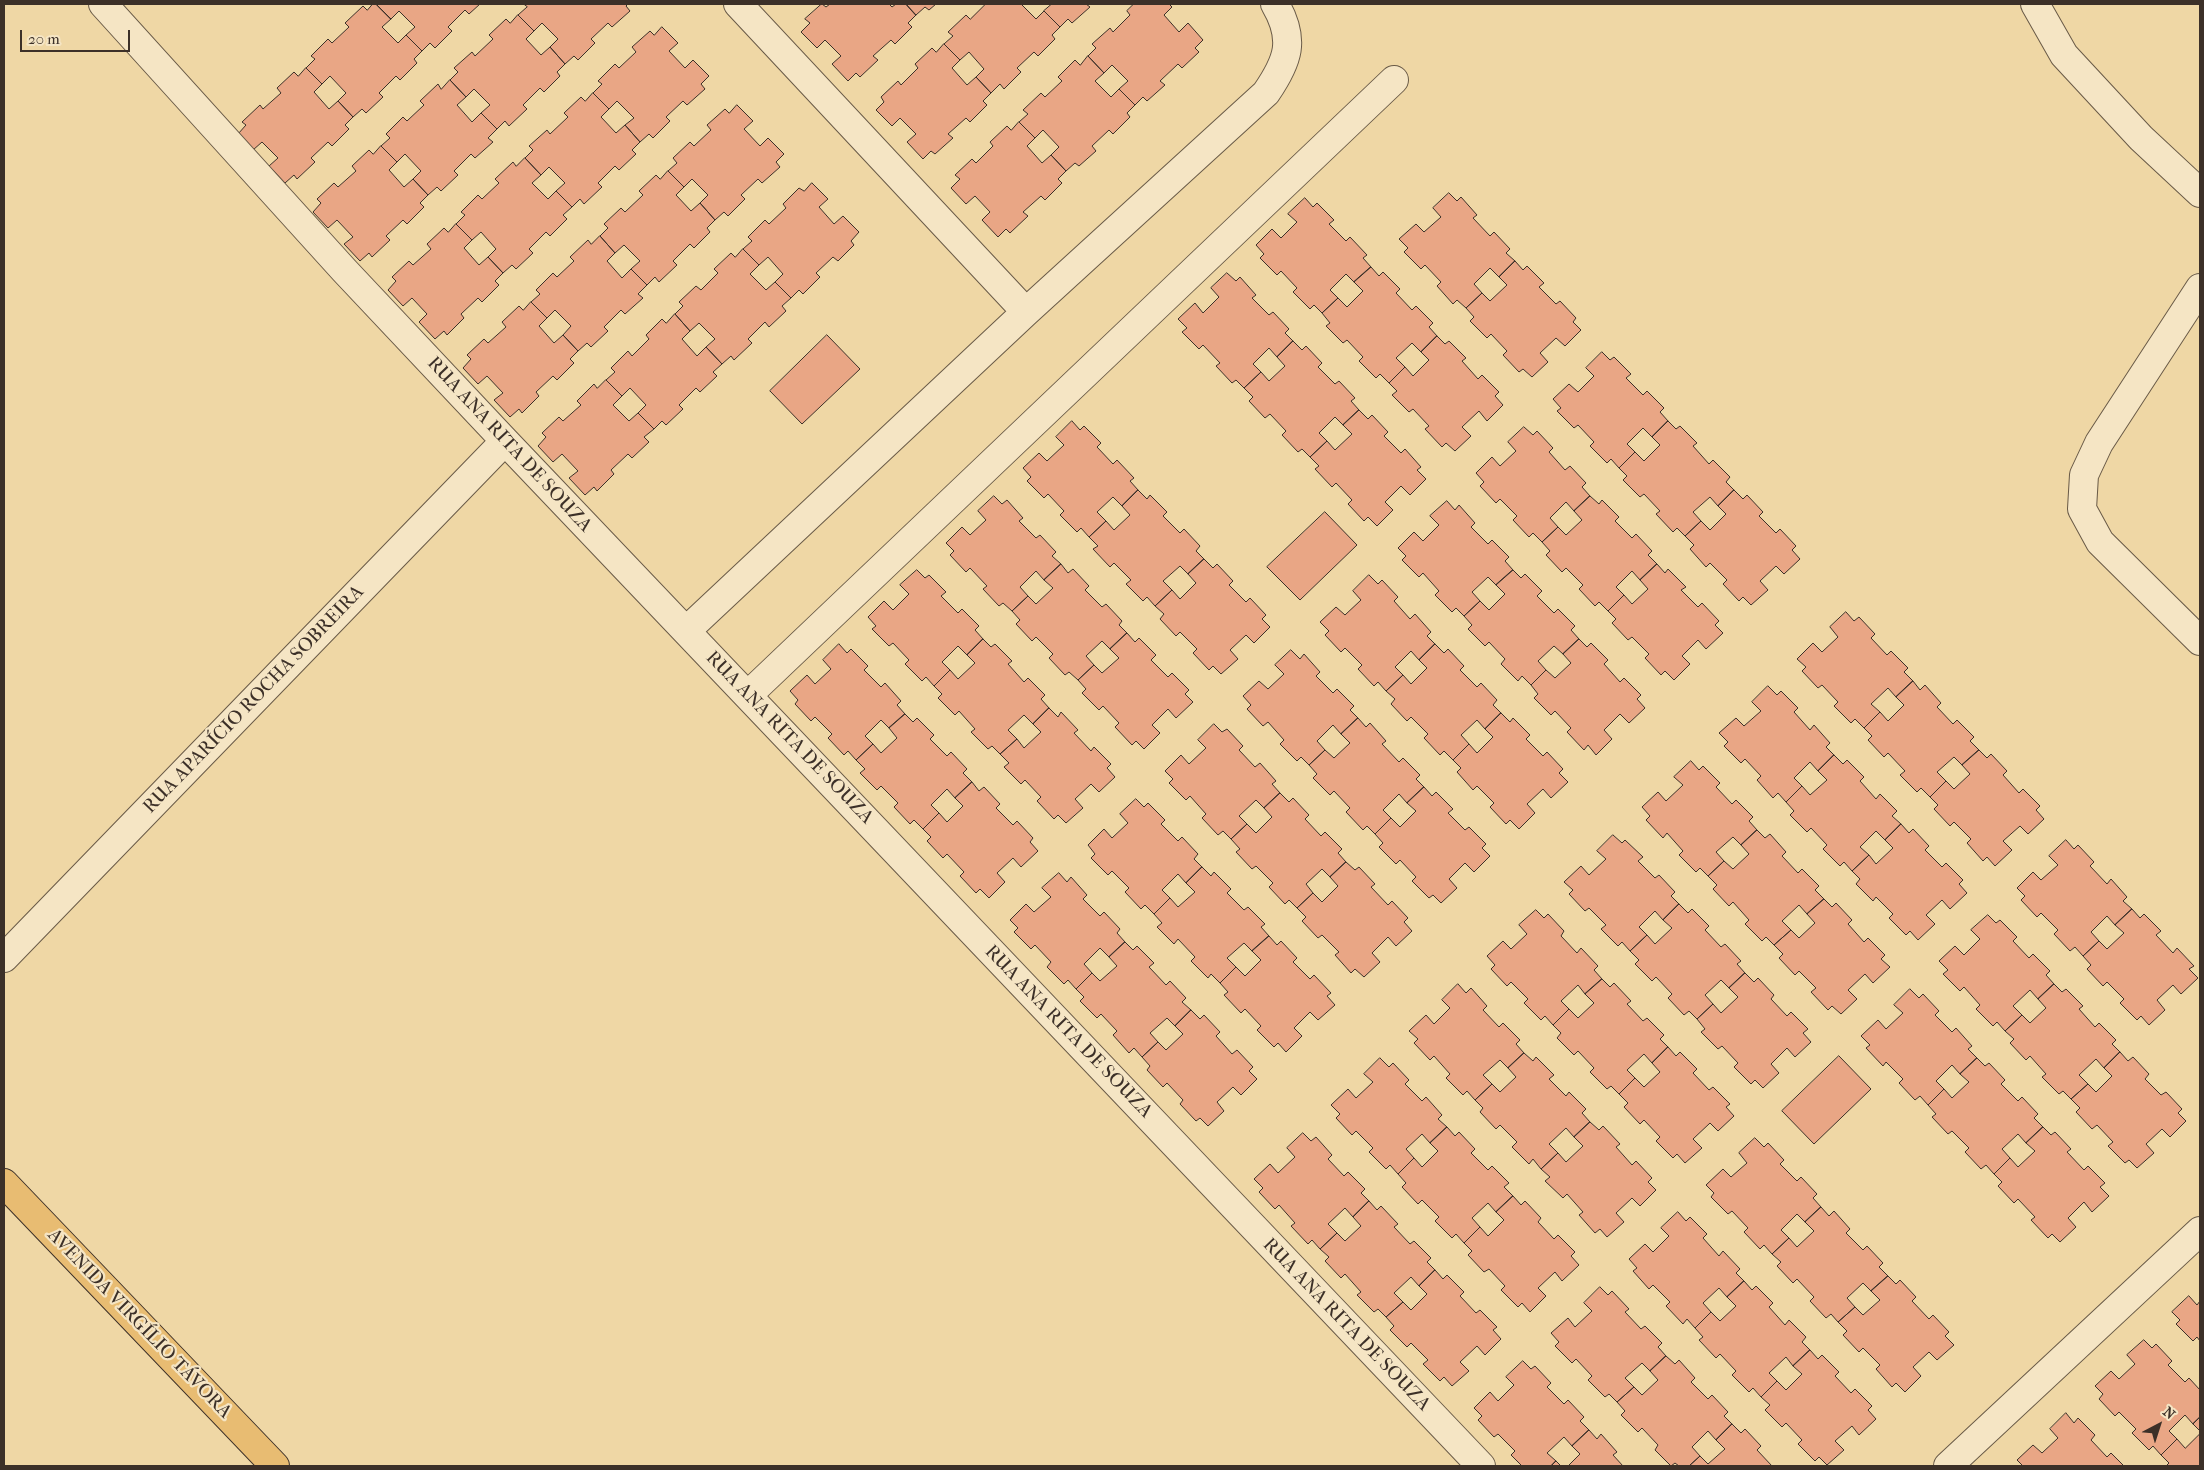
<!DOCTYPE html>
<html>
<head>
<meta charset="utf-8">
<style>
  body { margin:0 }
  #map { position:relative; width:2204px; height:1470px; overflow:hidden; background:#efd7a5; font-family:"IM FELL French Canon",serif }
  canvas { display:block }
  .frame { position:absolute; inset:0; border:5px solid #3c3028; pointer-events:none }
  .north { position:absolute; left:2134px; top:1400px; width:50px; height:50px; -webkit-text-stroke:4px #f5e5c4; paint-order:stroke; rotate:40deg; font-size:14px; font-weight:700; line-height:20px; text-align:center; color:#3c3028 }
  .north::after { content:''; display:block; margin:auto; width:18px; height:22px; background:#3c3028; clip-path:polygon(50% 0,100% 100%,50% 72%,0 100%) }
  .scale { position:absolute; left:20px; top:30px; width:110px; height:22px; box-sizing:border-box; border:2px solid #3c3028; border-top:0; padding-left:6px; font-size:15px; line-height:18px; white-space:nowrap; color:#3c3028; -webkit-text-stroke:4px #f5e5c4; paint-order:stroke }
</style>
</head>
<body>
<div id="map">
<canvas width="2204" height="1470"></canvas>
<div class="frame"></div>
<div class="north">N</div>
<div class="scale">20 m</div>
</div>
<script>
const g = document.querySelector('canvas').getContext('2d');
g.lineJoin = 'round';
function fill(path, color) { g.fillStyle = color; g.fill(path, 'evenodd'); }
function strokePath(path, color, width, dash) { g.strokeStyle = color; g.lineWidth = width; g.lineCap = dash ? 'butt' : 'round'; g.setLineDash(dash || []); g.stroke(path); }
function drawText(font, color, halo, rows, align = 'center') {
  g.font = font + ' "IM FELL French Canon",serif'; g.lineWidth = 4.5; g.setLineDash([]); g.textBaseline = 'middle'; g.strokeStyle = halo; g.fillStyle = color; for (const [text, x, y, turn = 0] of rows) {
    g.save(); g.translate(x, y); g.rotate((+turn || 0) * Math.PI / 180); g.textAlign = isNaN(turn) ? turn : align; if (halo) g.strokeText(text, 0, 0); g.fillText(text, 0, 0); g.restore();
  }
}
const building = new Path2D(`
  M373,4h3l15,15 -9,8 16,16 8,-8 16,16 -8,8 3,4 -17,17 -4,-4 -17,17 4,4 -17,16 -4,-4 -9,8 -15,-16 8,-8 -16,-17 -8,8 -16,-16 9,-9 -4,-3 17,-17 4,4 17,-16 -4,-4 18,-17 4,4z
  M376,4h104l-11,10 -4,-4 -17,17 4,4 -17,17 -5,-5 -8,8 -16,-16 9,-8 -16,-16 -8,8z
  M524,4h104l-2,2 4,5 -18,16 -4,-4 -17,16 4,4 -17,17 -4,-4 -9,8 -15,-17 8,-8 -16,-16 -8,8 -16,-16 9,-8z
  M822,4l4,3 4,-3h59l3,3 4,-3h10l10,11 -8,8 4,4 -17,17 -4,-4 -18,16 5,4 -18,17 -4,-4 -8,8 -16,-17 9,-8 -16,-16 -8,8 -16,-16 9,-9 -5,-4z
  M906,4h30l-7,6 -4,-3 -9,8z
  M986,4h35l15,15 8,-8 16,16 -8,8 3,4 -17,17 -4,-4 -17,16 4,4 -17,17 -4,-5 -9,9 -15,-16 8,-8 -15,-17 -9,8 -16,-16 9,-8 -5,-4 18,-17 4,4z
  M1052,4h34l4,3 -18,16 -4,-4 -8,8 -16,-16z
  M1134,4h35l3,3 -8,8 15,17 9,-9 15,17 -8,8 4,4 -17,16 -4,-4 -18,17 5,4 -18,16 -4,-4 -8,8 -16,-16 9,-8 -16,-16 -8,8 -16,-17 8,-8 -4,-4 18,-16 3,4 17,-17 -3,-4z
  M518,15l16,16 -8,8 15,16 9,-8 15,17 -8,8 3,4 -16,16 -4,-4 -17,17 4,4 -18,17 -4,-5 -8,8 -16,-16 9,-8 -16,-16 -8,8 -16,-17 8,-8 -4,-4 18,-16 3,4 18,-17 -4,-4 17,-16 4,4z
  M662,27l16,16 -9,8 16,17 8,-8 16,16 -8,8 4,5 -18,16 -4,-4 -17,16 4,4 -17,17 -4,-4 -9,8 -15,-17 9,-7 -17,-17 -8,8 -16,-16 9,-9 -4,-3 17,-17 4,4 17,-16 -4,-5 18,-16 4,4z
  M944,44l16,16 -8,8 15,17 9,-8 15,16 -8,8 4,4 -17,17 -4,-4 -18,16 5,4 -18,16 -4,-3 -8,8 -16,-17 9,-8 -16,-16 -8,8 -16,-16 8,-8 -3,-5 17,-16 3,4 17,-17 -3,-4 17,-16 4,4z
  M1088,56l16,17 -9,8 16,16 8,-8 16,16 -8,8 3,4 -17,17 -4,-4 -17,16 4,5 -17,15 -4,-3 -9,8 -15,-16 8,-8 -16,-17 -8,8 -16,-16 9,-8 -5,-4 18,-17 4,4 17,-16 -4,-4 17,-17 5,5z
  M306,68l16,16 -8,8 15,17 9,-8 15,16 -8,8 4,4 -17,17 -4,-4 -17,16 4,4 -18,17 -3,-4 -9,8 -16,-17 9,-8 -16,-16 -9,8 -15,-16 8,-9 -4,-3 18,-17 3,4 18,-16 -4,-5 17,-16 4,4z
  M450,80l16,17 -9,8 15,17 9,-9 16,16 -9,9 5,4 -18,16 -4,-4 -17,17 4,4 -17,16 -4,-4 -9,8 -15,-16 8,-8 -16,-17 -8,8 -16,-16 9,-8 -4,-4 17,-17 4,4 17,-16 -4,-4 18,-17 3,5z
  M593,93l16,16 -8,8 15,16 9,-8 15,17 -8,8 4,4 -17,16 -4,-4 -17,17 4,4 -18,17 -4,-5 -8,8 -16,-16 9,-8 -16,-16 -8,8 -16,-17 8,-8 -4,-4 18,-16 3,4 18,-17 -4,-4 17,-16 4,4z
  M737,105l16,16 -9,8 16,17 8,-8 16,16 -8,8 4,5 -18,16 -4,-4 -17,16 4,4 -17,17 -4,-4 -9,8 -15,-17 8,-8 -16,-16 -8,8 -16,-16 9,-8 -4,-5 17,-16 4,4 17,-16 -4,-5 18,-16 4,4z
  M1019,122l16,16 -8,8 15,17 9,-8 15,16 -8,8 4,4 -17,17 -4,-4 -18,16 5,4 -18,17 -4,-4 -8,8 -16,-17 8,-8 -15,-16 -9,8 -15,-16 9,-9 -5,-4 17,-16 4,4 17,-17 -3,-4 17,-16 4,4z
  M381,146l16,16 -8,8 15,17 9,-8 15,16 -8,8 4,4 -17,17 -4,-4 -17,16 4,4 -18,17 -3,-4 -9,8 -16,-17 9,-7 -16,-17 -9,8 -15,-16 8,-9 -4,-4 17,-16 4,4 18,-16 -4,-5 17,-16 4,4z
  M525,158l16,17 -9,8 16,16 8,-8 16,16 -9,8 4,4 -17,17 -4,-4 -17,17 4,4 -17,16 -4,-4 -9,8 -15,-16 8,-8 -15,-17 -9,8 -16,-16 9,-9 -4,-3 17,-17 4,4 17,-16 -4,-4 18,-17 3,4z
  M668,171l16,16 -8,8 15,16 9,-8 15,17 -8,8 3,4 -16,16 -4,-4 -17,17 4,4 -18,17 -4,-5 -8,8 -16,-16 9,-8 -16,-16 -9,8 -15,-17 8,-8 -4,-4 17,-16 4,4 18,-17 -4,-4 17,-16 4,4z
  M812,183l16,16 -9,8 15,17 9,-8 16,16 -8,9 3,4 -16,16 -5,-4 -17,16 4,4 -17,17 -4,-4 -8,8 -16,-16 8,-8 -15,-17 -9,8 -16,-16 9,-8 -4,-4 17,-17 4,4 17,-16 -3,-4 16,-16 5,3z
  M1449,193l8,8 4,-4 16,18 -4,3 17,18 4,-4 16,17 -4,4 9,8 -16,16 -9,-9 -16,16 8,9 -16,15 -9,-8 -4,4 -16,-18 4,-4 -16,-17 -4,4 -17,-17 4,-4 -9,-9 17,-15 8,8 17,-15 -8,-9z
  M1305,198l8,9 4,-4 17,17 -5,4 17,17 4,-4 17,18 -4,3 8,9 -17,15 -8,-8 -16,16 8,8 -16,15 -8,-8 -4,4 -17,-17 4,-4 -16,-17 -4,4 -17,-17 4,-4 -8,-9 16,-16 9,9 16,-16 -9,-8z
  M456,224l16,16 -8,8 15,17 9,-8 15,16 -8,8 4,4 -17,17 -4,-4 -17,16 3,4 -17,17 -3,-4 -9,8 -16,-17 8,-8 -15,-16 -9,8 -15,-16 8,-9 -4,-4 17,-16 4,4 18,-16 -4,-5 17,-16 4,4z
  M600,236l15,17 -8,8 15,17 9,-9 16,16 -9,9 5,4 -18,16 -4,-4 -17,17 4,4 -17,16 -4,-4 -9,8 -15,-16 8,-9 -16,-16 -8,8 -16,-16 9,-8 -4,-4 17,-17 4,4 17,-16 -4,-4 18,-17 3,4z
  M743,249l16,16 -9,9 16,16 9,-8 16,16 -9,8 4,5 -17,16 -4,-5 -17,17 4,4 -18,17 -3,-4 -9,8 -16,-17 9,-8 -16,-16 -9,8 -15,-17 8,-8 -4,-4 17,-16 5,4 17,-17 -4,-4 17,-16 4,4z
  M1515,261l8,9 4,-4 17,17 -5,4 17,17 4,-3 16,17 -3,4 8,8 -16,16 -9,-8 -16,15 8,9 -16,15 -9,-8 -4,3 -16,-17 4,-4 -16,-17 -4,4 -17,-17 4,-4 -8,-9 16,-15 8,8 17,-16 -8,-8z
  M1371,267l8,9 4,-4 17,17 -4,4 16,17 4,-4 17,17 -4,4 8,9 -16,16 -9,-9 -16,15 9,9 -16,16 -9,-9 -4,4 -17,-17 4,-4 -16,-17 -4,3 -17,-17 4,-3 -8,-10 16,-15 9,9 16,-16 -9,-9z
  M1227,273l9,8 4,-4 16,18 -4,3 17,17 4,-3 16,17 -4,4 8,8 -16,16 -8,-9 -16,16 8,8 -17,16 -8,-8 -4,3 -16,-17 4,-3 -17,-18 -4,4 -17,-17 5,-4 -9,-9 17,-16 8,10 16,-16 -8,-9z
  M531,302l16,16 -8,8 15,17 9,-8 15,16 -8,8 4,4 -17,17 -4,-4 -17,16 3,4 -17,17 -3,-4 -9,8 -16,-17 9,-7 -16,-17 -9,8 -15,-16 8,-9 -4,-4 17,-16 4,4 18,-16 -4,-5 17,-16 4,4z
  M675,314l15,17 -8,8 15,17 9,-9 16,17 -9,8 4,4 -17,16 -4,-4 -17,17 4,4 -17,16 -4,-4 -8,8 -16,-16 8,-8 -16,-17 -8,8 -16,-16 9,-8 -4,-4 17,-17 4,5 17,-17 -3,-4 16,-16 4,4z
  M827,335l33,34 -58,55 -32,-33z
  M1437,336l8,8 4,-3 17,17 -4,3 16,18 4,-4 17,17 -4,4 8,9 -16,16 -8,-10 -17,16 9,9 -16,15 -9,-8 -4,4 -17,-18 4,-3 -16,-17 -4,3 -17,-17 5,-4 -8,-8 16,-16 8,9 16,-16 -8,-8z
  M1293,341l9,9 4,-4 16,17 -4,4 17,17 4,-3 16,17 -4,3 8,9 -16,15 -8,-8 -16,16 8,8 -17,16 -8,-8 -4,3 -16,-17 4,-4 -16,-17 -5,4 -16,-17 4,-4 -9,-9 17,-16 8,9 16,-15 -8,-9z
  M1602,352l8,8 4,-3 17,17 -5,4 17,17 4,-4 17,17 -4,4 8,9 -16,16 -9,-9 -16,16 8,8 -16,16 -8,-9 -4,4 -17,-17 4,-4 -16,-17 -4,3 -17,-17 4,-3 -8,-9 16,-15 9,8 16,-16 -8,-8z
  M606,380l16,16 -9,9 16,16 9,-8 16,16 -10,8 5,5 -17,16 -4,-4 -17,16 3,4 -17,17 -3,-4 -9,8 -16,-17 9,-7 -16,-17 -9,8 -15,-16 8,-9 -4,-4 17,-16 4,4 18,-16 -4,-4 17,-17 3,4z
  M1359,410l9,9 4,-4 16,17 -4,4 17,17 4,-4 16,18 -4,3 9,9 -16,16 -9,-9 -16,16 8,8 -16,16 -9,-9 -4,4 -16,-17 4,-4 -16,-17 -4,4 -17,-18 4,-3 -9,-9 17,-16 8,9 17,-16 -9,-9z
  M1072,421l8,9 4,-4 17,17 -4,4 16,17 4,-4 17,18 -4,3 8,9 -16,16 -9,-9 -16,15 9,9 -17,16 -8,-9 -4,4 -17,-17 4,-4 -16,-17 -4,4 -17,-17 4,-4 -8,-9 16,-15 8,8 17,-16 -8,-8z
  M1668,421l8,8 4,-3 17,17 -4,3 16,18 4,-4 17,17 -4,5 8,8 -16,16 -8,-9 -17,15 8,9 -16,15 -8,-8 -4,4 -17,-18 4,-3 -16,-17 -4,3 -17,-17 4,-4 -8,-8 16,-16 9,9 16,-16 -8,-8z
  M1524,427l9,8 4,-4 16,17 -4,4 16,18 5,-4 16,17 -4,4 8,9 -16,15 -8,-9 -16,16 8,9 -16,15 -9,-9 -4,4 -16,-17 4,-4 -17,-17 -4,4 -16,-17 4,-4 -8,-9 16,-16 8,9 16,-15 -8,-9z
  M1138,490l9,9 3,-4 17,17 -4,4 17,17 4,-4 16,17 -4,5 8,8 -16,15 -8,-8 -17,15 9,9 -17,16 -8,-9 -4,4 -17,-17 5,-4 -17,-17 -4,4 -17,-18 5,-3 -9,-9 17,-16 8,9 16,-15 -8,-9z
  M1734,490l9,9 4,-4 16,17 -4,4 17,17 4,-4 16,17 -4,4 8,9 -16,15 -8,-8 -16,15 8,9 -17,15 -8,-8 -4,4 -16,-17 4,-4 -17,-17 -4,4 -16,-18 4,-4 -9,-9 16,-15 9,9 16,-16 -8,-8z
  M994,496l8,8 5,-4 16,18 -4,3 17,17 4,-3 16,17 -4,4 9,8 -17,16 -8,-9 -16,16 8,9 -16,15 -9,-8 -4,3 -16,-17 4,-3 -17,-18 -4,4 -16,-17 4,-4 -8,-8 16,-16 8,8 16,-15 -8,-9z
  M1590,496l9,8 3,-4 17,17 -4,4 17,17 4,-4 16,17 -4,4 9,9 -17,16 -8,-9 -16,16 8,8 -16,16 -9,-9 -4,4 -16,-17 4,-4 -17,-17 -4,4 -16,-17 4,-4 -8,-9 16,-15 8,8 16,-15 -8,-9z
  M1447,501l8,9 4,-5 16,18 -4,4 17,17 4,-4 17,17 -4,4 8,9 -17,15 -8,-8 -16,15 8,9 -16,15 -8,-8 -4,4 -17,-17 4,-4 -16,-18 -4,4 -17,-17 4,-4 -8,-8 16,-16 9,9 16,-16 -9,-9z
  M1325,512l32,33 -57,55 -33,-33z
  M1204,559l9,9 4,-4 16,17 -4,4 17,17 4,-4 16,17 -4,4 8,8 -16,16 -8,-8 -16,15 8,9 -17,15 -8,-8 -4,4 -16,-17 4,-4 -17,-17 -4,4 -16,-17 4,-5 -9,-8 17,-16 8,9 16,-16 -8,-9z
  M1061,564l7,9 5,-4 16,17 -4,4 17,17 4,-3 16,17 -3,4 8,8 -17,16 -8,-8 -16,15 8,9 -16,15 -9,-8 -4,3 -16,-17 4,-4 -17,-17 -4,4 -16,-17 4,-4 -8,-9 16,-15 8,8 17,-16 -9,-8z
  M1657,564l8,9 3,-4 18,18 -5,3 17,17 4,-4 17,18 -4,4 8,8 -17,16 -8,-9 -16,16 8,8 -16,16 -9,-9 -4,4 -16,-17 4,-4 -17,-17 -4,3 -16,-17 4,-4 -8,-8 16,-16 8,9 16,-15 -8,-9z
  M917,570l8,8 4,-3 17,17 -5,4 17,17 4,-4 17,17 -4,4 8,9 -16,16 -9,-9 -16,16 8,8 -16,16 -8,-9 -4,4 -17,-17 4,-4 -16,-17 -4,3 -17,-17 4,-3 -8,-9 16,-16 9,9 16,-16 -9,-9z
  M1513,570l8,8 4,-4 17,17 -5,5 17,17 4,-4 17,17 -4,4 8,9 -16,15 -9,-8 -16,15 8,9 -15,15 -9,-9 -4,5 -17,-17 4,-5 -16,-17 -4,4 -17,-17 4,-4 -8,-9 16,-15 9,9 16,-16 -9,-9z
  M1369,575l9,9 4,-4 16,17 -4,4 16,18 5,-5 16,18 -4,4 8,8 -16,16 -8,-9 -16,16 8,8 -17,16 -8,-9 -4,4 -16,-17 4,-4 -17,-17 -4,4 -16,-17 4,-4 -9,-9 16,-15 9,8 16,-15 -8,-9z
  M1846,612l8,9 5,-4 16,17 -4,4 16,17 4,-4 17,17 -4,4 9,9 -17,16 -8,-9 -17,16 9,8 -16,16 -9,-9 -4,4 -17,-17 4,-4 -16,-17 -4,3 -16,-17 4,-4 -9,-8 16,-16 9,9 16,-15 -8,-10z
  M1127,633l8,9 4,-4 17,17 -5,5 17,17 4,-4 17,17 -4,4 8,8 -17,16 -8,-9 -16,16 8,8 -16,16 -8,-8 -4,4 -17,-18 4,-4 -16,-17 -4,4 -17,-17 4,-4 -8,-9 16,-15 8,8 17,-15 -9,-9z
  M983,639l8,8 4,-3 17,17 -4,3 16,18 4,-4 17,17 -4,4 8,9 -16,16 -9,-9 -16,15 9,9 -17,15 -8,-8 -4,3 -17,-17 4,-3 -16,-18 -4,4 -17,-17 4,-4 -8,-8 16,-16 8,9 17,-16 -8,-8z
  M1579,639l8,8 4,-4 17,17 -4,4 16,18 4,-4 17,17 -4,4 8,9 -16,15 -9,-9 -16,16 8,9 -16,16 -8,-10 -4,5 -17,-18 4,-4 -16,-17 -4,4 -17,-17 4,-4 -7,-9 15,-15 9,8 16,-15 -8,-9z
  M839,644l8,9 4,-4 17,17 -4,4 17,17 4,-4 16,18 -4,4 8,9 -16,14 -8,-8 -16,16 8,8 -17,16 -8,-9 -4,4 -16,-17 4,-4 -17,-17 -4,4 -16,-17 3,-4 -8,-9 17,-16 8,9 16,-15 -8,-9z
  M1435,644l9,9 4,-4 16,17 -4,4 17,17 4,-4 16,17 -4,5 8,8 -16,16 -8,-9 -16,15 8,9 -16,16 -9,-9 -4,4 -16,-17 4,-4 -17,-17 -4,4 -16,-17 4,-5 -9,-8 17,-16 8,9 16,-16 -8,-8z
  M1291,650l9,9 4,-5 16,18 -4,4 17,17 4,-4 17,17 -4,4 8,8 -17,16 -8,-9 -16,16 8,9 -16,15 -8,-8 -4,4 -17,-17 4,-4 -16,-18 -5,4 -16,-17 4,-4 -8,-9 16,-15 9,8 16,-15 -9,-9z
  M1913,681l7,9 5,-5 16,18 -4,4 16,17 4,-4 17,17 -4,4 9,9 -17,15 -8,-8 -17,15 9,9 -16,16 -9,-9 -4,4 -17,-17 5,-4 -17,-18 -4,4 -16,-17 4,-4 -8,-8 16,-16 8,9 16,-16 -8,-8z
  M1768,686l9,9 4,-4 17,17 -4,4 16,18 4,-5 16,18 -4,4 8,8 -16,16 -8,-9 -16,16 8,8 -16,16 -8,-9 -5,5 -16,-18 4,-4 -16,-17 -4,4 -17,-17 4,-4 -9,-9 17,-15 8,8 17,-15 -9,-9z
  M1049,708l9,9 3,-5 17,18 -4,3 17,18 3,-4 17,17 -4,4 8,9 -16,15 -8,-8 -16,15 8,9 -17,15 -8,-8 -4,4 -17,-18 4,-4 -16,-17 -4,4 -17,-17 5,-4 -9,-9 17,-15 7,9 17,-16 -8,-8z
  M1501,713l9,9 3,-4 17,17 -4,4 17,17 4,-4 16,17 -4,4 9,9 -17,16 -8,-9 -16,15 8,9 -16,16 -9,-9 -4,4 -16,-17 4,-4 -17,-17 -4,4 -16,-18 4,-4 -8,-8 16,-16 8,9 16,-16 -8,-8z
  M905,714l8,8 4,-4 17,17 -4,4 17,17 4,-4 16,17 -4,4 9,9 -17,16 -8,-9 -16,16 8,8 -16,16 -9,-9 -4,4 -16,-17 4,-4 -17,-17 -4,4 -17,-17 5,-4 -9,-9 17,-16 8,9 16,-15 -8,-10z
  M1358,718l8,9 4,-4 16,18 -4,3 17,18 4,-4 17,17 -4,4 8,8 -17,16 -8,-9 -16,16 8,8 -16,16 -8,-8 -4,4 -17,-18 4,-4 -16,-17 -4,4 -17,-17 4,-4 -8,-9 16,-15 9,8 16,-15 -9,-9z
  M1214,724l8,8 5,-3 16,17 -4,4 16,17 5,-4 16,18 -4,3 8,9 -16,15 -8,-8 -17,16 8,8 -16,15 -8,-8 -5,4 -16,-17 4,-4 -16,-18 -4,4 -17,-17 4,-4 -8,-8 16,-16 8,9 17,-16 -8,-8z
  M1979,750l8,8 4,-4 16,17 -4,4 16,18 4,-4 17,17 -4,4 8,9 -16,15 -8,-8 -17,15 9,9 -17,16 -8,-9 -4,4 -16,-18 4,-4 -17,-17 -4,4 -16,-17 4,-4 -8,-8 16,-16 8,8 16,-15 -8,-9z
  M1834,755l9,9 4,-4 17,17 -4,4 16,18 4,-5 17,17 -5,5 9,8 -16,16 -9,-9 -16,16 9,8 -17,16 -8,-9 -4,4 -17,-17 4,-4 -16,-17 -4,4 -17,-17 4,-4 -8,-9 16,-16 8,9 17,-15 -9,-9z
  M1691,761l8,9 4,-4 17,17 -4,4 16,17 4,-4 17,17 -4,4 8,9 -16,15 -8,-8 -17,15 8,9 -16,15 -8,-8 -4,4 -17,-17 4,-4 -16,-18 -4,5 -17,-18 4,-4 -8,-9 16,-15 8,9 17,-16 -9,-8z
  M972,782l7,9 5,-4 16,17 -4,4 17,17 4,-4 16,17 -3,4 8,9 -17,16 -8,-9 -16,15 8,9 -16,16 -9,-9 -4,4 -16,-17 4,-4 -17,-18 -4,4 -16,-17 4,-4 -8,-8 16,-16 8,9 16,-16 -8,-8z
  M1424,787l8,9 4,-4 17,17 -5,4 17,17 4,-3 17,17 -4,4 8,8 -16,16 -9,-9 -16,16 8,9 -16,15 -8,-8 -4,3 -17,-17 4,-4 -16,-17 -4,4 -17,-17 4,-4 -8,-9 16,-16 9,9 16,-16 -9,-8z
  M1280,793l9,9 4,-4 16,17 -4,4 16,17 4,-4 17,17 -4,4 8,9 -16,15 -8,-8 -16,15 7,9 -16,15 -8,-8 -4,4 -16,-17 4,-4 -17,-17 -4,3 -16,-17 4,-3 -9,-10 16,-15 9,9 16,-16 -8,-9z
  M1136,799l8,8 4,-4 17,17 -4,4 17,17 4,-4 16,17 -4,5 8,8 -16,16 -8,-9 -16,16 8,8 -16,16 -9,-9 -4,4 -16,-17 4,-4 -17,-17 -4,4 -17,-17 4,-4 -7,-9 16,-16 8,9 16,-15 -8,-9z
  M1901,824l8,9 4,-4 16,17 -4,4 17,17 4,-4 17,17 -4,4 8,9 -17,16 -8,-9 -16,15 9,9 -17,16 -8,-9 -4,4 -17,-17 4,-4 -17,-17 -3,4 -17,-17 4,-5 -8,-8 17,-16 7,9 17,-16 -8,-8z
  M1757,830l8,8 5,-4 16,18 -4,4 16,17 4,-4 17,17 -4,4 9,9 -17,15 -8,-9 -17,16 9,9 -17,15 -8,-8 -4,4 -17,-17 4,-4 -16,-18 -4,4 -16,-17 4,-4 -9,-9 16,-15 9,8 16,-15 -8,-9z
  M1613,835l9,8 3,-3 18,17 -5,4 17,17 4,-3 16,17 -4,4 8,8 -16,16 -8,-9 -16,16 8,8 -17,16 -8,-9 -4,4 -17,-17 5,-4 -17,-17 -4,3 -16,-17 4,-4 -9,-8 17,-16 8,9 17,-16 -9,-8z
  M2066,840l8,9 4,-4 16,17 -4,4 17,18 4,-5 16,18 -4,4 9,8 -17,16 -8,-9 -16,16 8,9 -16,15 -8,-9 -5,4 -16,-17 4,-4 -17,-17 -4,4 -16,-17 4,-4 -8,-8 16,-16 8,8 17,-15 -9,-9z
  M1346,862l9,8 4,-3 16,17 -4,3 17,18 4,-4 16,17 -4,4 8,9 -16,15 -8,-9 -16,16 8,9 -16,15 -9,-8 -4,4 -16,-18 4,-3 -17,-17 -4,3 -16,-17 4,-4 -9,-9 16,-15 9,9 16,-16 -8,-9z
  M1202,867l9,9 3,-4 17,17 -4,4 17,17 4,-3 17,17 -4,3 8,9 -17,15 -8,-8 -17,15 9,9 -16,16 -9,-9 -3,4 -17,-17 4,-4 -17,-18 -4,5 -17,-17 5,-4 -8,-9 16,-16 8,9 17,-15 -9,-9z
  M1059,873l8,9 4,-5 16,18 -4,4 17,17 4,-4 16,17 -3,4 8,9 -16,15 -9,-9 -16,16 8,9 -16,16 -8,-9 -4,4 -17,-17 4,-5 -16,-17 -4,4 -17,-17 4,-4 -8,-8 16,-16 8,8 17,-15 -9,-9z
  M1824,899l8,8 4,-4 16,17 -4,4 16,18 4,-4 17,17 -4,4 9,8 -17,16 -8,-9 -17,16 9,9 -16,15 -9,-8 -4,4 -17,-18 5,-4 -17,-17 -4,4 -16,-17 4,-4 -9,-9 17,-15 8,8 16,-15 -8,-9z
  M1679,904l9,9 4,-4 17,17 -4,4 16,17 4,-3 16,17 -4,3 8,9 -16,15 -8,-8 -16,15 8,9 -16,15 -8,-8 -5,4 -16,-17 4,-4 -16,-17 -4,4 -17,-17 4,-4 -9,-9 17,-16 8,9 17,-16 -9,-8z
  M2132,909l8,9 4,-4 17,17 -5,4 17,18 4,-5 17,18 -5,3 9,9 -17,16 -8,-9 -16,15 8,10 -16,15 -8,-9 -4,4 -17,-17 4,-4 -17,-17 -4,4 -16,-17 4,-4 -8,-9 16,-15 8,8 17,-16 -9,-8z
  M1536,910l8,8 4,-4 16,17 -3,5 16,17 4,-5 17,18 -4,4 8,9 -17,15 -7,-9 -17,16 8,8 -16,16 -8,-9 -4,4 -17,-17 4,-4 -17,-17 -4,4 -16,-17 4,-4 -8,-9 16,-15 8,8 16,-15 -8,-9z
  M1988,915l8,8 4,-3 17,17 -4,4 16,17 4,-4 17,17 -4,4 8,9 -16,15 -8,-9 -17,16 9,9 -17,16 -8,-9 -4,4 -17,-17 4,-4 -16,-18 -4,4 -17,-17 5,-4 -9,-9 16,-15 9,9 16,-16 -9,-9z
  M1269,936l8,9 4,-4 16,17 -4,4 17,17 4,-4 17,18 -4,3 8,9 -17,15 -8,-8 -16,16 8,8 -16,16 -8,-9 -4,4 -17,-17 4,-4 -16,-17 -4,4 -17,-18 4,-3 -8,-9 16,-16 9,9 16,-16 -9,-9z
  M1125,942l8,8 4,-4 17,17 -5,4 17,18 4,-4 16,17 -4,4 9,8 -16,16 -8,-8 -17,15 8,9 -16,15 -8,-9 -5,5 -16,-18 4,-4 -16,-17 -4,4 -17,-17 4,-4 -8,-8 16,-16 8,8 17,-15 -8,-9z
  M1745,973l9,9 4,-4 16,17 -3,4 16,17 4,-4 17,17 -5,4 8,9 -16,15 -8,-9 -16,16 8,9 -16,15 -8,-8 -4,4 -17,-17 4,-4 -16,-17 -4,3 -17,-17 4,-3 -8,-10 16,-15 8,9 17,-16 -9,-9z
  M1602,979l8,8 4,-4 17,18 -4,3 16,17 4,-3 17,17 -4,4 8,8 -16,16 -8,-9 -17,16 8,8 -16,16 -8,-8 -4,3 -17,-17 4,-4 -16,-17 -4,4 -17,-17 4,-5 -8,-8 16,-16 9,9 16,-15 -9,-9z
  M1458,984l8,9 5,-5 16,18 -4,4 16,17 4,-4 17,17 -4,4 8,9 -16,15 -8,-8 -17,15 9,9 -17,16 -8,-9 -4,4 -17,-17 4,-4 -16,-18 -4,4 -16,-17 4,-4 -9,-8 17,-16 8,9 16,-16 -8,-8z
  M2054,984l8,8 4,-3 17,17 -4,3 16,18 4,-4 17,17 -4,4 8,8 -16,16 -8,-9 -17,16 9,9 -17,15 -8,-8 -4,3 -17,-17 4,-3 -16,-18 -4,4 -16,-17 4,-4 -9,-8 17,-16 8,8 16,-15 -8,-9z
  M1910,989l9,9 4,-4 16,17 -4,4 17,17 4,-4 16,18 -4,3 9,9 -17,16 -8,-9 -16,16 8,8 -16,16 -8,-9 -5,4 -16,-17 4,-4 -17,-17 -3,4 -17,-18 4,-3 -9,-9 17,-16 8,9 17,-16 -9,-8z
  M1191,1010l9,9 4,-4 16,17 -4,4 16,18 5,-4 16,17 -4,4 8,8 -16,16 -8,-8 -16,15 7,9 -16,15 -8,-8 -4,3 -16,-17 3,-4 -16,-17 -4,4 -16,-17 3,-4 -8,-9 16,-15 8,8 17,-16 -8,-8z
  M1668,1047l8,9 4,-4 17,17 -4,4 16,17 4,-3 17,17 -4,3 8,9 -16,15 -8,-8 -17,16 9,9 -17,15 -8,-9 -4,4 -17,-17 4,-4 -16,-17 -4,4 -16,-17 4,-4 -9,-9 16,-16 9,9 16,-15 -8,-9z
  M2120,1052l8,9 5,-4 16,17 -4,5 16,16 5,-3 16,17 -4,4 8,8 -16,16 -8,-8 -16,15 8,9 -17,15 -8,-8 -4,3 -17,-17 5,-4 -16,-17 -5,4 -16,-17 4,-4 -9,-9 17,-15 8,8 16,-16 -8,-8z
  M1524,1053l9,8 3,-4 18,18 -5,4 17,17 3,-4 17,17 -4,4 8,9 -16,15 -8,-9 -17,16 9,9 -17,16 -8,-10 -4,5 -17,-17 5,-5 -17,-17 -4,4 -16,-17 3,-4 -8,-8 17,-16 8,8 16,-15 -8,-9z
  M1839,1056l32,33 -57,55 -32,-33z
  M1380,1058l9,9 4,-4 16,17 -4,4 17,17 4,-4 16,18 -4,4 9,8 -17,16 -8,-9 -16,15 8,9 -16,16 -8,-9 -4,4 -17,-17 4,-4 -17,-17 -4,4 -16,-17 4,-4 -9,-9 17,-16 8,9 17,-16 -9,-8z
  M1977,1058l8,8 4,-3 16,17 -4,4 17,17 4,-4 16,17 -4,4 9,9 -17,16 -8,-9 -16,15 8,9 -16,16 -8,-9 -5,4 -16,-17 4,-4 -17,-17 -4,3 -16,-17 4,-3 -8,-9 16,-16 8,9 17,-16 -9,-8z
  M1590,1122l9,8 4,-4 17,18 -4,3 16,18 4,-4 16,17 -4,4 8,8 -16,16 -8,-8 -16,15 8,9 -17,15 -7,-8 -5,4 -16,-18 4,-3 -16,-18 -4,4 -18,-17 5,-4 -9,-8 17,-16 8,9 17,-16 -9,-9z
  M1447,1127l8,9 4,-4 16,17 -4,4 17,17 4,-4 17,17 -5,4 9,9 -17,16 -8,-9 -16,15 8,9 -16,16 -8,-9 -4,4 -17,-17 4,-4 -17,-17 -4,4 -16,-17 4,-4 -8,-9 16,-16 8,9 16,-16 -8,-8z
  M2043,1127l8,8 4,-3 16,17 -4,3 17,18 4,-4 17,17 -5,4 9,9 -17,16 -8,-10 -16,16 8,9 -16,15 -8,-8 -4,4 -17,-18 4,-3 -17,-18 -4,4 -16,-17 4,-4 -8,-8 16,-16 8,9 17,-16 -9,-8z
  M1303,1133l8,8 5,-4 16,18 -4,4 16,17 4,-4 17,17 -4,4 8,8 -16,16 -8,-9 -17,16 9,9 -17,16 -8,-9 -4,4 -17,-18 4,-3 -16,-18 -4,4 -16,-17 4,-4 -9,-9 16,-15 8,9 17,-16 -8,-9z
  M1755,1138l9,9 4,-4 16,17 -4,4 17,17 4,-4 16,17 -4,4 8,9 -16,15 -8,-8 -16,16 8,8 -17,16 -8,-9 -4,4 -16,-17 4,-4 -16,-17 -4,3 -17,-17 3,-4 -8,-8 17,-16 8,8 16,-14 -8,-10z
  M1513,1196l8,9 4,-4 16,17 -3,4 16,17 4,-4 17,17 -4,4 8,9 -17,16 -7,-9 -17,16 8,8 -16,16 -8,-9 -4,4 -17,-17 4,-4 -16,-17 -5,3 -16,-17 4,-4 -8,-8 16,-16 8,9 16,-16 -8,-8z
  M1369,1201l8,9 4,-4 17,18 -4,3 16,17 4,-3 17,17 -4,4 8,8 -16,16 -8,-9 -17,16 9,9 -17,15 -8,-8 -4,3 -17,-17 4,-3 -16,-18 -4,4 -16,-17 4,-4 -9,-8 17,-16 8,8 16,-15 -8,-9z
  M1821,1207l8,9 5,-5 16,18 -4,4 17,17 4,-4 16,17 -4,4 9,9 -17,15 -8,-8 -16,15 8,9 -17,15 -7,-8 -5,4 -16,-17 4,-4 -17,-18 -4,4 -16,-17 4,-4 -9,-8 17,-16 8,9 17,-16 -9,-9z
  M1678,1212l8,9 4,-4 17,17 -4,4 16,18 4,-5 17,18 -4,4 8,8 -17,16 -8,-9 -16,15 8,9 -16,16 -8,-9 -4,5 -17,-18 4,-4 -17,-17 -4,4 -16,-18 4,-3 -8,-9 16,-15 8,8 16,-16 -8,-8z
  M1435,1270l8,9 4,-4 17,17 -4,4 16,17 4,-3 17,17 -4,3 8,9 -16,16 -8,-9 -17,16 9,9 -17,15 -8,-9 -4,4 -17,-17 5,-4 -17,-17 -4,4 -17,-17 4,-4 -8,-9 17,-15 8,8 16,-16 -8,-8z
  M1888,1276l8,8 4,-4 16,17 -4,4 17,18 4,-4 16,17 -4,4 9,9 -17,15 -8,-8 -16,15 8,9 -16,16 -9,-9 -4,4 -16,-18 4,-4 -17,-17 -4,4 -16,-17 4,-4 -9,-9 17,-15 8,8 17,-15 -9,-9z
  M1744,1281l8,9 4,-4 17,17 -4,4 16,18 4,-5 17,17 -4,5 8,8 -17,16 -7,-9 -17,16 8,8 -16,16 -8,-9 -4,4 -17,-17 4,-4 -16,-17 -4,4 -17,-18 4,-3 -8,-9 16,-16 9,9 16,-15 -9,-9z
  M1600,1287l8,8 4,-4 17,18 -4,3 16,17 4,-3 17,17 -4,4 8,9 -16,15 -8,-8 -17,15 9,9 -17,15 -8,-8 -4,3 -17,-17 4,-4 -16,-17 -4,4 -17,-17 4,-4 -8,-9 17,-15 7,9 17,-16 -8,-8z
  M2189,1296l8,9 3,-4v40l-3,-4 -4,4 -17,-17 4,-4 -8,-8z
  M2144,1340l8,8 4,-4 16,17 -4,4 17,17 4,-4 11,12v27l-7,7 -8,-9 -16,16 8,8 -16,16 -8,-9 -4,4 -17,-17 4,-4 -17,-17 -4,4 -16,-17 4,-5 -8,-8 16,-15 8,8 16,-15 -8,-9z
  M1810,1350l8,9 4,-4 17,17 -4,4 16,17 4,-4 17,17 -4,4 8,9 -17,16 -7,-9 -17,15 9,9 -17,15 -8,-8 -4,4 -17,-17 4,-4 -16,-17 -4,4 -17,-17 5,-5 -9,-8 16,-16 9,9 16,-16 -9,-8z
  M1666,1356l9,8 4,-4 16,18 -4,4 17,17 4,-4 16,17 -4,4 8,8 -16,16 -8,-9 -16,16 8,9 -11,10h-10l-4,-3 -4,3 -16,-16 3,-5 -16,-17 -4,4 -17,-17 4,-4 -8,-9 17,-15 8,8 16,-15 -8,-9z
  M1523,1361l8,8 4,-3 16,17 -4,4 17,17 4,-4 16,17 -4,4 9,9 -17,16 -8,-9 -17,16 9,8 -5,5h-29l-11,-11 4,-4 -17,-17 -4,3 -16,-17 4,-4 -8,-8 16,-16 8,9 16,-16 -8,-8z
  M2066,1413l8,10 4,-5 17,17 -4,5 16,17 4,-4 13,13h-101l-6,-6 16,-15 9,8 16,-15 -8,-9z
  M2200,1417v14l-7,-7z
  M1732,1424l9,9 4,-4 16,17 -4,4 15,16h-83l11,-10 8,8 17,-15 -9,-9z
  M1589,1430l8,9 4,-5 16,18 -4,3 10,11h-55l12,-12 -8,-8z
  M2200,1434v32h-34l3,-3 -8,-8 16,-16 8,9z
  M1556,1461l5,5h-10z`);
fill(building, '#e9a685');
strokePath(building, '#3c3028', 1);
const minor = new Path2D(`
  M103,4l241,266 161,171 976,1025
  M738,4l288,308
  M2035,4l29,51 77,83 59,55
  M2200,288l-101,155 -15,32 -2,34 18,33 100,99
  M686,631l340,-319 240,-219c22,-32 30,-53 9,-89
  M748,695l646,-615
  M4,958l501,-517
  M1948,1466l252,-235`);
const primary = new Path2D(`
  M4,1183l271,283`);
strokePath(minor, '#695a47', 30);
strokePath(primary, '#3c3028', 30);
strokePath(minor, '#f5e5c4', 28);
strokePath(primary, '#e8bc72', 28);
drawText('19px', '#3c3028', '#f5e5c4', [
  ["RUA ANA RITA DE SOUZA",509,445,47],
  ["RUA APARÍCIO ROCHA SOBREIRA",254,700,-46],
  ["RUA ANA RITA DE SOUZA",789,738,46],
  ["RUA ANA RITA DE SOUZA",1068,1032,46],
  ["AVENIDA VIRGÍLIO TÁVORA",139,1324,46],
  ["RUA ANA RITA DE SOUZA",1346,1325,46]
]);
</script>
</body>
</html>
